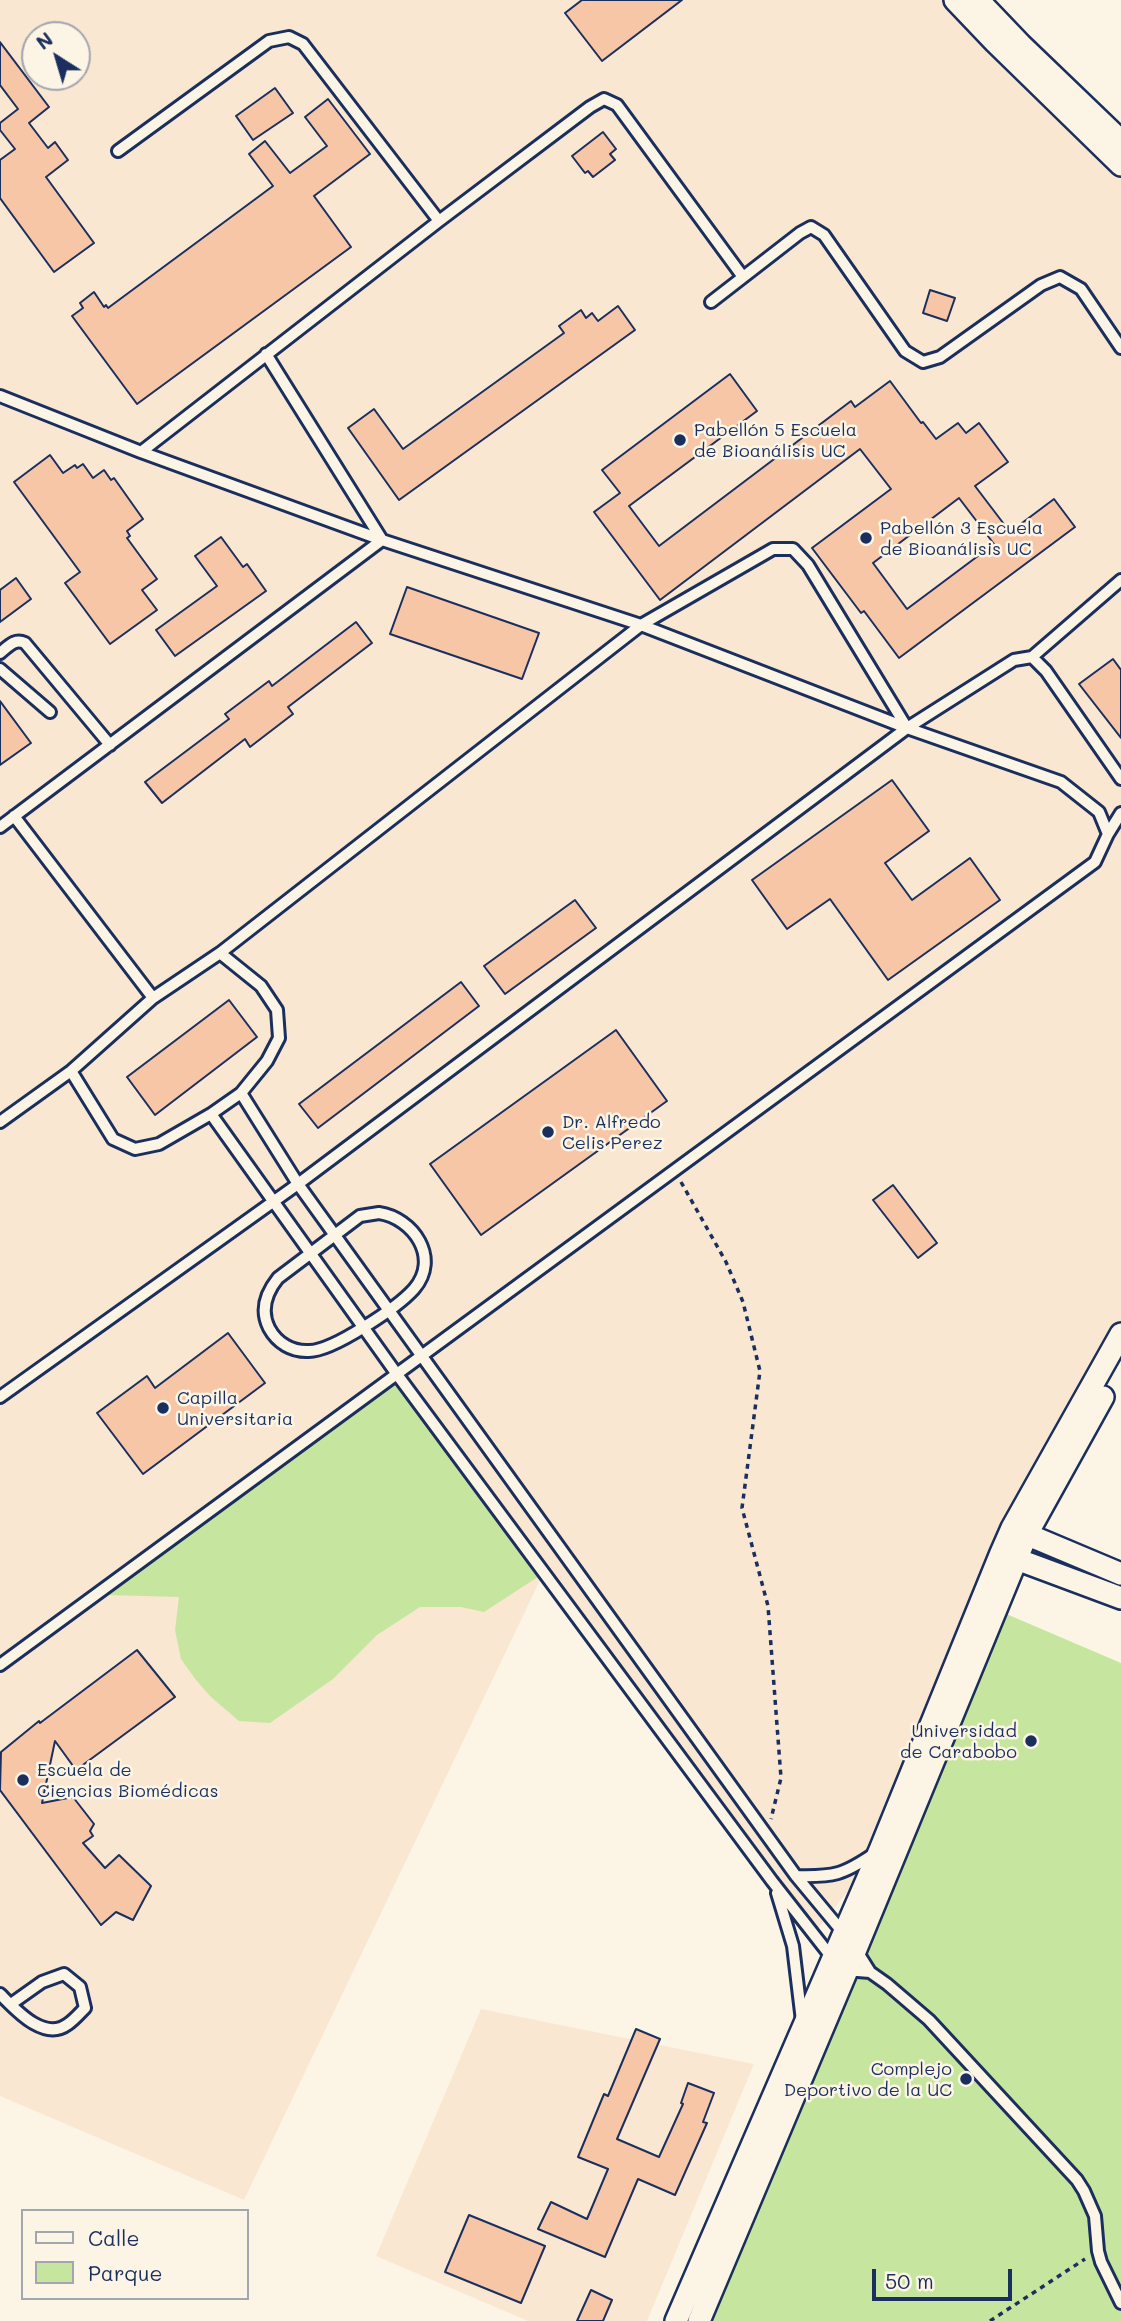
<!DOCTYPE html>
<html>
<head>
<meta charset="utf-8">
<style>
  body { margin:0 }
  #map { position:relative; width:1121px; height:2321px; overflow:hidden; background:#fcf5e5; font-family:Mali,sans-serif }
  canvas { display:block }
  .legend { position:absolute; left:21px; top:2209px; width:228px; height:91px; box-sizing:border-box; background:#fcf5e5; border:2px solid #a2a6af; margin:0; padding:9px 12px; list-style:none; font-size:21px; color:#1b2f5e }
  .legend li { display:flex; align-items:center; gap:14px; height:35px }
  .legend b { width:35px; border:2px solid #a2a6af }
  .north { position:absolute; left:21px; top:21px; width:70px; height:70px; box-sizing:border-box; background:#fcf5e5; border:2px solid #a2a6af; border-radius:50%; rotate:323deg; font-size:19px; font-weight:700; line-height:28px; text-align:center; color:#1b2f5e }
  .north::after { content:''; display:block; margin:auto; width:24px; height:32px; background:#1b2f5e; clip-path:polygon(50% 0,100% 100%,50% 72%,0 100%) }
  .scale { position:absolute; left:872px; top:2269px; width:140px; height:32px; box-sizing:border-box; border:4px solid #1b2f5e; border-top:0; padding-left:9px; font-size:21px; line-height:24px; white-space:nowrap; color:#1b2f5e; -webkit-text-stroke:5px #fcf5e5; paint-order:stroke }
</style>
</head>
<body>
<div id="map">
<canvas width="1121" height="2321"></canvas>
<ul class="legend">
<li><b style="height:9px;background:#fcf5e5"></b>Calle</li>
<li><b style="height:19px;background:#c6e69f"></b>Parque</li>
</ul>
<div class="north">N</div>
<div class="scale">50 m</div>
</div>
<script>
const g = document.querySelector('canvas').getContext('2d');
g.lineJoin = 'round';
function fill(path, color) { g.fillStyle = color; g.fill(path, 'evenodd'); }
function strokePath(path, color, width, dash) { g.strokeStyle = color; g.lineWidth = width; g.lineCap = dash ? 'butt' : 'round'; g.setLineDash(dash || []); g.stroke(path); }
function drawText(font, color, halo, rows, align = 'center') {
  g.font = font + ' Mali,sans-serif'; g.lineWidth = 5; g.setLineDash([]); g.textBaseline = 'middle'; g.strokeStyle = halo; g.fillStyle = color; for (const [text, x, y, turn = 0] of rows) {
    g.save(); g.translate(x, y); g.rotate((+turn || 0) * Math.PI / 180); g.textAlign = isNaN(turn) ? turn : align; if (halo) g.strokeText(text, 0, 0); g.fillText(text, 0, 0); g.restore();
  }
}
fill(new Path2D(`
  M0,0h955l166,165v1169l-241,516 -66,84 -271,-360 -299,626 -244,-104zM35,35h42v42h-42z
  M481,2009l273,55 -107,257h-119l-152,-65z`), '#fae7d2');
fill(new Path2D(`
  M396,1373l148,200 -60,39 -23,-5h-41l-43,28 -44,44 -63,44 -31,-2 -28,-24 -15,-17 -15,-21 -6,-29 4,-33 -71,-2z
  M1004,1613l117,50v658h-413z`), '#c6e69f');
const building = new Path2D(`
  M582,0h100l-80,61 -37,-48z
  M0,42l49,65 -20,16 19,25 7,-6 13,18 -22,17 48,66 -40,29 -54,-74v-38l15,-11 -15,-19v-7l18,-14 -18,-24z
  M275,88l18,25 -40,27 -17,-24z
  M328,99l42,55 -56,42 37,51 -214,157 -65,-88 11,-8 -3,-5 14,-11 10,15 2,-2 2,3 165,-122 -24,-32 16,-13 25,32 37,-27 -22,-29z
  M603,132l13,17 -6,5 5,6 -22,17 -5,-6 -3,2 -13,-17z
  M930,290l25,8 -8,23 -24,-8z
  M618,306l17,24 -236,170 -51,-72 26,-19 29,40 161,-116 -5,-7 22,-16 5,8 6,-5 6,8z
  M730,374l27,37 -128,95 30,40 192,-145 4,6 35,-26 31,42 2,-1 13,17 22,-16 8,10 13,-10 29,39 -33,24 35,46 44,-33 21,28 -176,131 -35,-47 -3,2 -49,-65 79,-59 -31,-40 -200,151 -66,-88 26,-19 -18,-23zM959,498l35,46 -87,65 -34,-46z
  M50,455l13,18 12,-8 2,3 6,-4 10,14 11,-8 7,10 3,-2 29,41 -16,12 3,5 -3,2 30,41 -15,11 15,20 -47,34 -45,-61 15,-11 -66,-90z
  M221,537l22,30 4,-3 19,27 -91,65 -19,-26 61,-44 -22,-30z
  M16,578l15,21 -31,23v-32z
  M407,587l132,46 -17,46 -132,-45z
  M356,622l16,21 -84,64 5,7 -43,33 -5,-8 -83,64 -17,-21 84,-63 -4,-5 44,-33 3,5z
  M1113,659l8,11v68l-42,-54z
  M0,701l31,42 -31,22z
  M892,780l37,51 -44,32 27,37 58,-42 30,42 -112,80 -58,-81 -43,30 -35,-49z
  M575,900l21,28 -91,66 -21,-28z
  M461,982l18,24 -161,122 -19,-24z
  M229,1000l28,37 -102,78 -28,-38z
  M616,1030l51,71 -186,134 -51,-71z
  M893,1185l44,58 -19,15 -45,-58z
  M228,1333l37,50 -122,91 -46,-61 50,-37 8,12z
  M137,1650l38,47 -99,73 -21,-29 -13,62 31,-6 21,27 -4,7 3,5 -10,7 22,25 14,-13 32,31 -18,34 -17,-8 -15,13 -101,-135 1,-38 38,-31 1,2z
  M636,2029l24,10 -43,100 42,18 24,-53 -2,-1 7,-20 26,10 -11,29 4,1 -32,72 -37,-16 -33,78 -67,-28 13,-27 36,17 21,-50 -30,-12 26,-63 4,2z
  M469,2215l76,31 -24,57 -76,-31z
  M591,2290l21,10 -9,21h-26z`);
fill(building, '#f6c6a6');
strokePath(building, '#1b2f5e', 2);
const service = new Path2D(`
  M118,151l151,-110 20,-4 14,7 136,177
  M711,302l89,-69 11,-6 13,8 81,116 18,11 17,-5 101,-72 19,-8 21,12 40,59
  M0,396l141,56 241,88 259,85 266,103 154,54 38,30 9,22 -13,28 -1095,803
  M141,452l298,-231 151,-114 14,-8 13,6 126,172
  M0,653c8,-6 14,-15 25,-10l85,102
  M1032,657l89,-77
  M0,669l50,43
  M14,816l139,182
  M0,827l382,-287 -116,-186
  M1108,834l13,-21
  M71,1071l42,68 22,10 24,-5 52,-30 30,-21 26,-32 12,-23 -2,-28 -16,-24 -41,-33
  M241,1093l57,91 498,692 49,59
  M211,1114l185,259 376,508 61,78 12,11 25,2
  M0,1122l71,-51 82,-73 67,-45 421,-328 132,-76h20l15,16 99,163
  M379,1213c34,5 62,45 35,76 -16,18 -81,62 -105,62 -17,1 -32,-8 -40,-23 -9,-18 -3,-35 9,-50l82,-62z
  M0,1397l298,-213 609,-456 107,-68 18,-3 14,14 75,108
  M796,1876c38,1 47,-1 79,-23
  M777,1893l16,53 9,75
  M855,1948l15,24 17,12 42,36 148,160 7,11 11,25 3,35 3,11 20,41
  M0,1994c16,16 44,48 68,30 6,-4 12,-11 17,-16l-5,-21 -16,-13 -22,8 -31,22`);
const minor = new Path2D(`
  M955,0l40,42 126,123
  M978,0l43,45 100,96
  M1014,1529l107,45
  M1003,1554l118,44
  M676,2321l204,-471 121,-297 11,-25 109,-194
  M699,2321l157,-372 171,-415 76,-137`);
strokePath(service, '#1b2f5e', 16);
strokePath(minor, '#1b2f5e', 26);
strokePath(new Path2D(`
  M681,1182l45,80 17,40 17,69 -18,137 26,98 13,172 -10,41
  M990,2321l95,-62`), '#1b2f5e', 3.5, [5, 5]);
strokePath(service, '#fcf5e5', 10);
strokePath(minor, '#fcf5e5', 21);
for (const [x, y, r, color] of [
  [680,440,7,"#1b2f5e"],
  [866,538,7,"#1b2f5e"],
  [548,1132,7,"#1b2f5e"],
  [163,1408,7,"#1b2f5e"],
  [1031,1741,7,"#1b2f5e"],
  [23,1780,7,"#1b2f5e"],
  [966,2079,7,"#1b2f5e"]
]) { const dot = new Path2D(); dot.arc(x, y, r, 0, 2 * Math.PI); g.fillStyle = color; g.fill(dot); strokePath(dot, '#fcf5e5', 2.5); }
drawText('18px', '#1b2f5e', '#fcf5e5', [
  ["Pabellón 5 Escuela",694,430],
  ["de Bioanálisis UC",694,451],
  ["Pabellón 3 Escuela",880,528],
  ["de Bioanálisis UC",880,549],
  ["Dr. Alfredo",562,1122],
  ["Celis Perez",562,1143],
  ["Capilla",177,1398],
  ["Universitaria",177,1419],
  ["Universidad",1017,1731,"right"],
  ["de Carabobo",1017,1752,"right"],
  ["Escuela de",37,1770],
  ["Ciencias Biomédicas",37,1791],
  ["Complejo",952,2069,"right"],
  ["Deportivo de la UC",952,2090,"right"]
], 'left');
</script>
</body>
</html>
